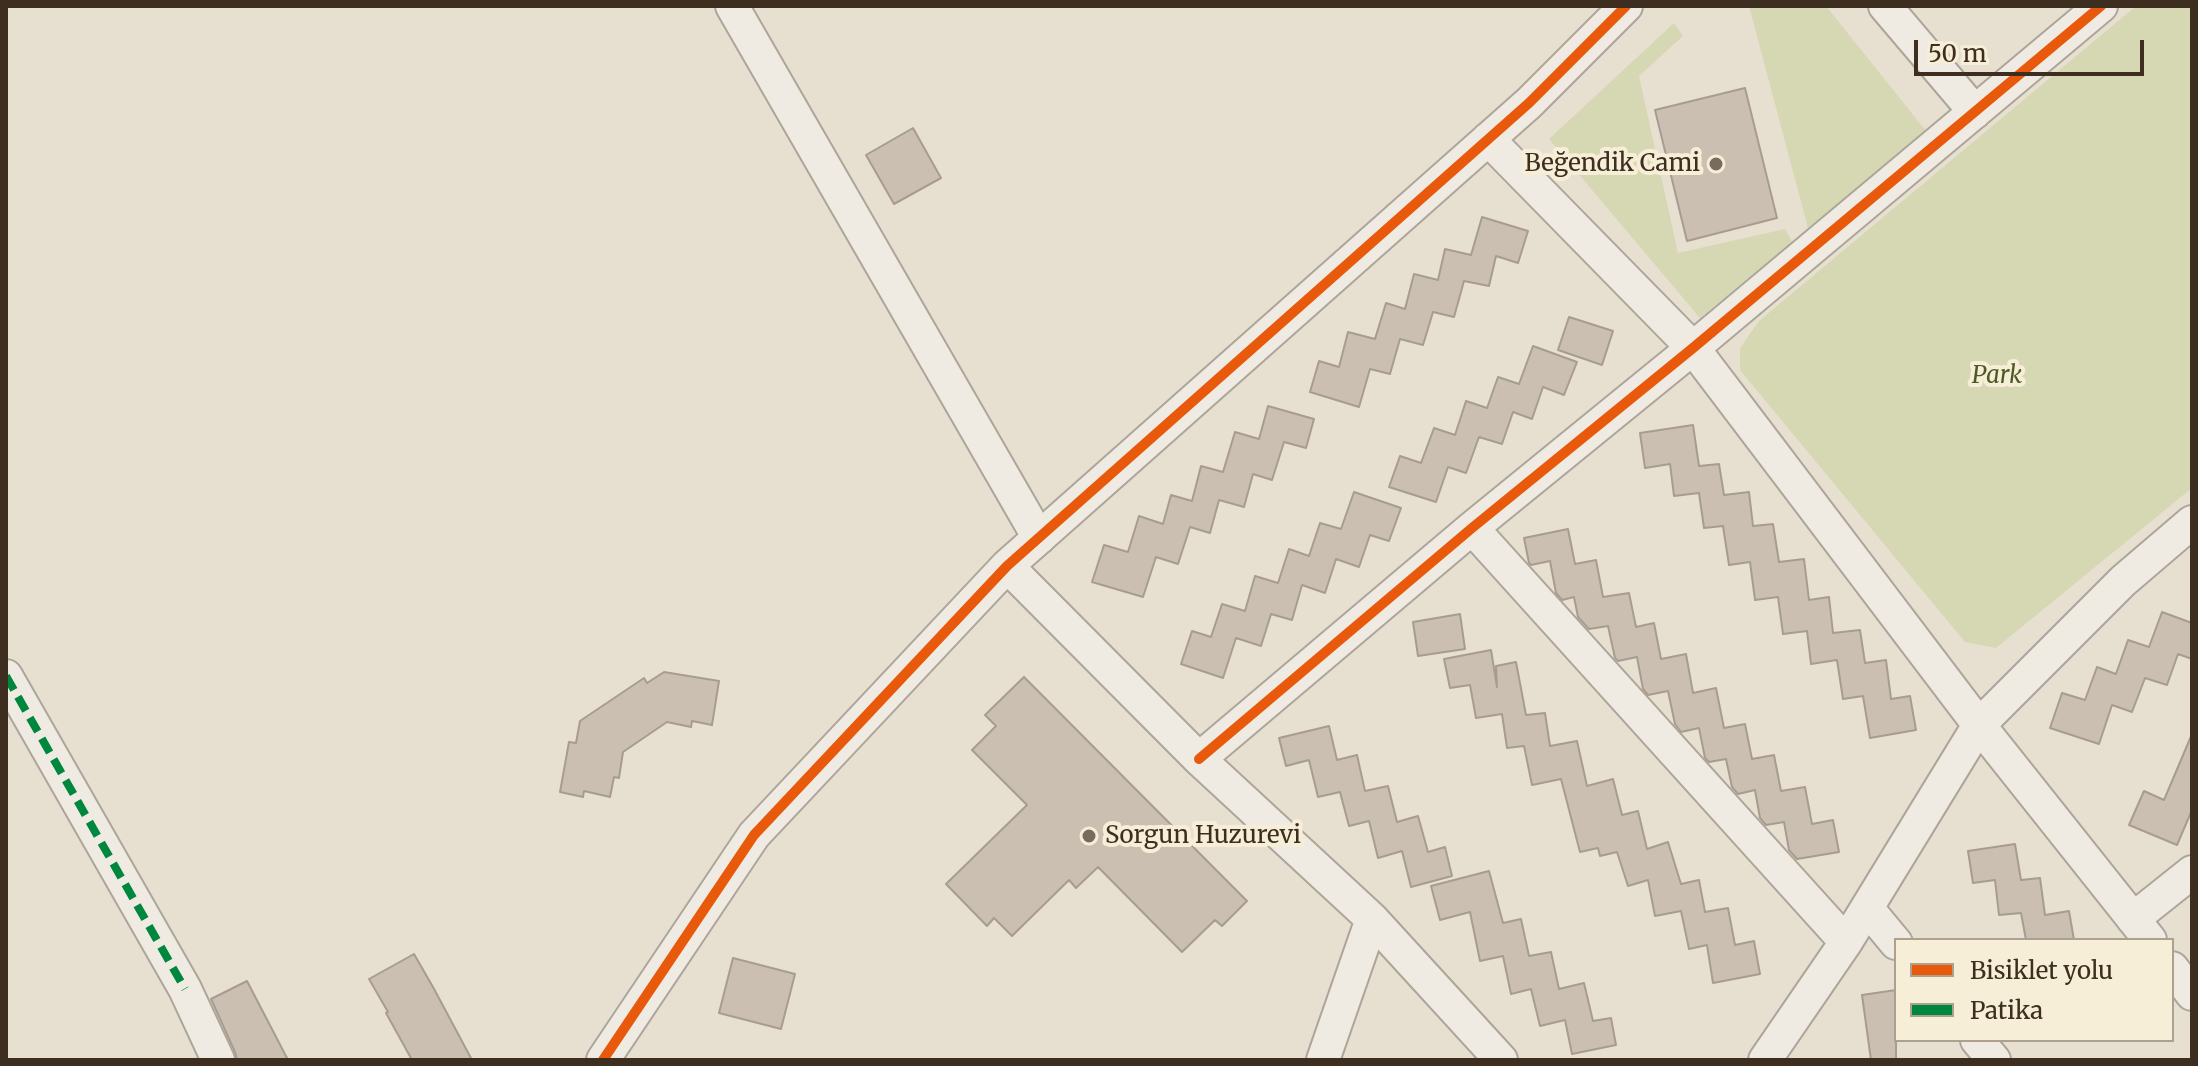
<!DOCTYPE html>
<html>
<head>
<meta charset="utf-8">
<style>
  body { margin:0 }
  #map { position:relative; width:2198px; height:1066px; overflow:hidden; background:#e7e0d1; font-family:Merriweather,serif }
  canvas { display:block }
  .frame { position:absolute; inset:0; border:8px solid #3d2e20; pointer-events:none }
  .legend { position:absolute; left:1894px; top:938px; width:280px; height:104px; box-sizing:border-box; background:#f7eed8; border:2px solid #ada18e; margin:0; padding:10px 14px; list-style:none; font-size:24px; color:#3d2e20 }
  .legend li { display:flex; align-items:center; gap:16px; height:40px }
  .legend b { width:40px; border:2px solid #ada18e }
  .scale { position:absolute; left:1914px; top:40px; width:230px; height:36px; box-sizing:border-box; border:4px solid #3d2e20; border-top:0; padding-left:10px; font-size:24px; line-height:28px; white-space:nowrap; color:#3d2e20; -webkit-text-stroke:6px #f7eed8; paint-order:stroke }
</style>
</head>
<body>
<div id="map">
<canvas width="2198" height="1066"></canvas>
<div class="frame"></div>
<ul class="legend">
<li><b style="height:10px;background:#e8590c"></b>Bisiklet yolu</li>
<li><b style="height:10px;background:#00873e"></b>Patika</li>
</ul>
<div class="scale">50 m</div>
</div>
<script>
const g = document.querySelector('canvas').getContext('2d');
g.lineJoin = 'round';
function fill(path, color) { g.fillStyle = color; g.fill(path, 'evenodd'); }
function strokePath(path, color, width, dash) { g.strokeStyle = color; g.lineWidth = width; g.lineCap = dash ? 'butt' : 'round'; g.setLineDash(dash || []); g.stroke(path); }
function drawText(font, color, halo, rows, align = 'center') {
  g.font = font + ' Merriweather,serif'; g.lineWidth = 8; g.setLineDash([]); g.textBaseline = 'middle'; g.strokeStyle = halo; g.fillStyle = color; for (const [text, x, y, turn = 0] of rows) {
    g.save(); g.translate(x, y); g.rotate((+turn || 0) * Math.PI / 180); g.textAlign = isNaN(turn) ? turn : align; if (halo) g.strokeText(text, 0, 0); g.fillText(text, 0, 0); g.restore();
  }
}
fill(new Path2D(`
  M1749,6h77l100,125 -118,97z
  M2136,6h56v482l-196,160 -31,-6 -225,-272v-22l19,-27z
  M1674,23l9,13 -44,40 39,177 107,-24 7,13 -92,76 -151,-179z`), '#d6d7b3');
const building = new Path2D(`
  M1745,88l32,130 -90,23 -32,-131z
  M913,128l28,50 -47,26 -28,-49z
  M1482,217l46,14 -10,32 -22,-7 -7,30 -25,-5 -10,36 -21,-5 -10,33 -23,-6 -10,35 -20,-5 -11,38 -49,-15 9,-31 20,6 9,-35 27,7 11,-36 19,6 9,-35 24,6 7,-31 26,6z
  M1569,317l44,14 -11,34 -44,-15z
  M1533,346l44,16 -13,33 -21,-8 -11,32 -19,-7 -11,32 -23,-7 -13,36 -18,-6 -12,35 -47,-15 11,-31 21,7 13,-35 21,7 11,-34 21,7 11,-31 21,7z
  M1268,406l46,13 -8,29 -22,-6 -12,38 -19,-6 -9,33 -25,-7 -9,33 -20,-6 -12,37 -22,-7 -13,40 -51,-15 12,-37 24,7 11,-36 24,8 8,-29 21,6 9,-35 22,6 12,-40 24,7z
  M1693,425l6,41 20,-2 5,31 25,-3 4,34 20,-2 6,38 25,-3 5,41 20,-3 4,36 27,-3 5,33 21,-3 5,39 19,-3 6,34 -46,8 -7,-42 -20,3 -6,-39 -26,4 -4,-33 -24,3 -5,-37 -23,3 -5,-38 -21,3 -6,-39 -19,2 -5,-35 -25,3 -4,-32 -25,4 -5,-35z
  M1354,492l47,16 -12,33 -19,-6 -11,32 -23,-8 -11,34 -23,-8 -10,35 -21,-6 -10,32 -25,-8 -13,40 -42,-14 11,-33 19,6 11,-33 23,7 10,-35 23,7 11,-34 20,7 11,-33 21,6z
  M1568,529l7,35 21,-4 7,37 26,-4 7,34 18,-4 7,36 25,-5 7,39 23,-5 8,40 21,-4 7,35 22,-4 7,36 24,-4 7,37 21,-4 6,32 -42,7 -8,-9 -5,-28 -18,3 -6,-7 -5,-28 -17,4 -6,-7 -6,-28 -17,3 -4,-4 -6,-30 -18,4 -6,-8 -7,-33 -20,4 -5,-6 -6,-32 -19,4 -3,-3 -7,-32 -19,3 -11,-12 -4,-20 -12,3 -6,-7 -6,-32 -19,4 -2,-2 -5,-25z
  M2162,612l30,11v36l-14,-5 -11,31 -22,-7 -13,34 -20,-7 -13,39 -49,-16 12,-35 23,7 12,-33 19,7 12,-34 21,7z
  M1460,614l5,35 -47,7 -5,-34z
  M1491,650l6,37 -1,-21 20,-4 10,53 19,-2 5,33 27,-5 10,45 26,-7 9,36 16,-4 9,38 21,-7 13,42 18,-4 6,32 23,-4 7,37 19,-4 6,33 -47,9 -6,-38 -18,4 -8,-38 -26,5 -7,-36 -20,6 -11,-34 -17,4 -2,-8 -18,4 -19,-73 -29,6 -8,-39 -17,2 -5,-34 -26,4 -6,-33 -20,3 -6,-29z
  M664,672l55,9 -7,44 -20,-4 -1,6 -24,-5 -44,30 -4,26 -5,-1 -4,20 -26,-6 -1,6 -23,-5 9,-50 7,1 4,-22 64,-43 3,5z
  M1024,677l223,224 -25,25 -7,-6 -33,32 -84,-85 -22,21 -7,-8 -57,56 -18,-18 -7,8 -41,-42 81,-79 -55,-55 24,-24 -11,-11z
  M1329,726l8,34 20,-5 8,36 23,-5 9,36 21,-6 10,36 17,-5 7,29 -41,11 -9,-36 -24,7 -9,-37 -20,5 -9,-34 -22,5 -9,-37 -23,6 -7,-28z
  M2192,734v76l-15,35 -48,-20 15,-34 20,9z
  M2015,844l6,36 19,-2 5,37 24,-4 5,29h-48l-5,-27 -22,2 -4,-35 -22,3 -5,-32z
  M1489,871l14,52 18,-4 8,37 22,-4 8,37 25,-6 9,38 18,-3 5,27 -44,9 -7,-34 -25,6 -9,-37 -20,5 -8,-38 -23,5 -10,-49 -30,8 -9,-34z
  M414,954l19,33 39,73h-60l-26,-47 2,-1 -19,-33z
  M733,958l62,16 -14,55 -62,-16z
  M247,981l41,79h-51l-2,-8 -24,-53z
  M1896,990v70h-25l-9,-65z`);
fill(building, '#cbbfb2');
strokePath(building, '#a89c90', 2);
const minor = new Path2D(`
  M732,6l307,532
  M1885,6l90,106
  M1488,139l205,209 286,377 171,215
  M1472,528l374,414
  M1007,566l192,193 173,160 129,141
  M6,676l179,313 33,71
  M1199,759l273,-231 221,-180 408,-342
  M1867,908l29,35
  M2133,919l59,-47
  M2172,968l20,26
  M1977,1040l17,20
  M603,1060l151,-225 253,-269 522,-463 97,-97
  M1323,1060l49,-141
  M1765,1060l81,-118 133,-217 144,-144 69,-59`);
strokePath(minor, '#ada599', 36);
strokePath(minor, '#efebe3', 32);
strokePath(new Path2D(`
  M6,676l179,313`), '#00873e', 8, [16, 8]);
strokePath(new Path2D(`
  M1199,759l273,-231 221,-180 408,-342
  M603,1060l151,-225 253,-269 522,-463 97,-97`), '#e8590c', 10);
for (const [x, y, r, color] of [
  [1716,164,8,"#786c5e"],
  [1089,836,8,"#786c5e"]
]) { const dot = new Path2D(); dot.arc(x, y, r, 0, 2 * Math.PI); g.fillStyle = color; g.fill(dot); strokePath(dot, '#f7eed8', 3); }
drawText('24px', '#3d2e20', '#f7eed8', [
  ["Beğendik Cami",1700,164],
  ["Sorgun Huzurevi",1105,836,"left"]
], 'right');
drawText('italic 24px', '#4d5a26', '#f7eed8', [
  ["Park",1997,376]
]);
</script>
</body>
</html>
